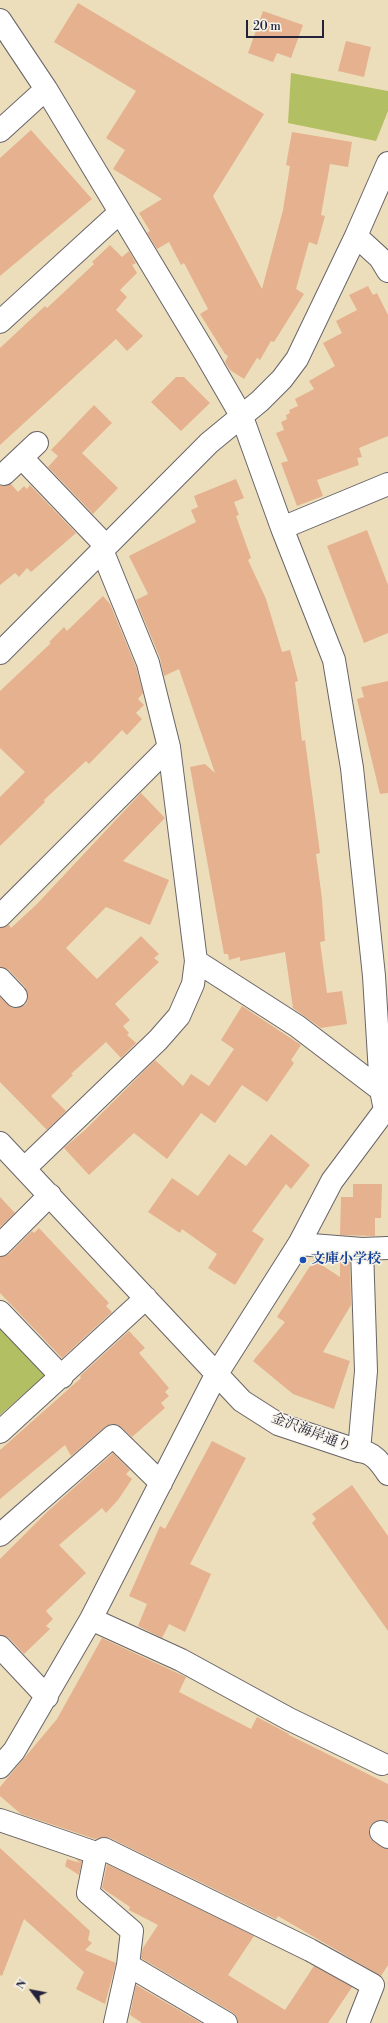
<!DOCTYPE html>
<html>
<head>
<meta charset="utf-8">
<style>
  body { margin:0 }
  #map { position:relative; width:388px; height:2023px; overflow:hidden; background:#ecdebb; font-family:"Libre Bodoni",serif }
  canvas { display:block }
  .north { position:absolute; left:12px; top:1971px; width:40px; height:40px; -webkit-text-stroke:3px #f7f3e8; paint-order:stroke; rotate:302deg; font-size:11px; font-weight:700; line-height:16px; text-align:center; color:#22223b }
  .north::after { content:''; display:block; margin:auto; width:14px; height:18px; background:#22223b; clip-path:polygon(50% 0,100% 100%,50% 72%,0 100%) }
  .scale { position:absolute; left:246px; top:20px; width:78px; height:18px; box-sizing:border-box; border:2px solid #22223b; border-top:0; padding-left:5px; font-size:12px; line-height:14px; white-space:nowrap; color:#22223b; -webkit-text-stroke:3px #f7f3e8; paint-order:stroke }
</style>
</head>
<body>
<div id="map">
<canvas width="388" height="2023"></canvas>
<div class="north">N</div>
<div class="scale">20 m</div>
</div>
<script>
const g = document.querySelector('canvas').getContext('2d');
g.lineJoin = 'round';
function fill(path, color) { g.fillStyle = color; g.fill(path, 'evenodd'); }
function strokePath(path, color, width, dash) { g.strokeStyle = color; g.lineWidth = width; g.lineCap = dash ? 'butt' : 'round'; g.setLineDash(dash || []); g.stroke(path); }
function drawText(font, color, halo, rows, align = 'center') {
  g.font = font + ' "Libre Bodoni","Noto Serif JP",serif'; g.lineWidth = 3; g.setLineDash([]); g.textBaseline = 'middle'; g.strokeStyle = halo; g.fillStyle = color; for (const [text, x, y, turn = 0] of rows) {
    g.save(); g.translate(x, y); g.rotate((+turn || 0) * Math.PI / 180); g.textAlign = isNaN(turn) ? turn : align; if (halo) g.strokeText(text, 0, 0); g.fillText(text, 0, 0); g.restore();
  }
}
fill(new Path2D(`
  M291,73l97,18v20l-12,30 -88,-18z
  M0,1321l48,52 -48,42z`), '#b2bf62');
fill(new Path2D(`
  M78,3l186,111 -51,82 49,93 21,-79 7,-44 -4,-1 6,-33 60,10 -4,25 -18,-3 -9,51 4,1 -8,29 -8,-3 -13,47 8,5 -30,48 -3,-1 -11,19 -3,-2 -13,21 -14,-9 -5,-8 3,-6 -3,-2 -25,-40 8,-5 -24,-46 -3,2 -12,-23 -12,7 -10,-16 3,-2 -11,-18 23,-14 -49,-30 12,-19 -19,-12 30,-47 -82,-49z
  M263,11l40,14 -12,33 -14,-5 -4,9 -25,-9z
  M346,41l25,6 -7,30 -26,-6z
  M31,130l61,69 -92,77v-118z
  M110,245l12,12 7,-6 7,12 -4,2 5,8 -17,17 7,7 -11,13 27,26 -16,15 -11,-12 -116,106v-97l45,-42 2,2 47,-44 -2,-2z
  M368,286l5,9 4,-2 11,22v121l-29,12 3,9 -5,1 2,7 -42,15 6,16 -26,10 -16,-43 7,-2 -12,-28 8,-3 -3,-8 6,-3 -1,-4 4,-2 -1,-3 9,-4 -3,-7 19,-10 -5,-8 26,-15 -12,-23 19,-10 -6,-12 21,-11 -8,-15z
  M176,377h8l26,26 -29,28 -30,-29z
  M94,405l18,18 -30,30 36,35 -25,26 -45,-47 10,-11 -7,-6z
  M236,479l8,19 -10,4 5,13 -3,1 15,42 -3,2 18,39 16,53 8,-2 8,31 -3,1 7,59 3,-1 15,113 -4,1 6,45 3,42 -5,1 7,51 15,-2 5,33 -26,4 -28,-20 -8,-56 -45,9v-4l-11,3 -1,-6h-4l-34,-187 15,-3 10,9 -36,-104 -15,7 -4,-18 -24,-58 12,-6 -19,-38 67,-34 -5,-12 7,-3 -4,-11z
  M11,484l7,8 6,-6 3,3 3,-4 46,48 -45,39 -4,-4 -8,9 -4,-4 -15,12v-99h6z
  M367,530l21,55v48l-24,10 -37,-97z
  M103,596l7,8 26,63 7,26 -5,6 6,6 -8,8 6,6 -15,16 -5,-5 -33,34 -3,-3 -42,39 1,2 -45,44v-49l25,-25 -25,-24v-57l51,-48 -2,-1 15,-15 3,4z
  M388,681v112l-8,1 -23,-95 7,-2 -3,-10z
  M141,793l24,25 -42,43 46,19 -19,45 -44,-18 -40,41 31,31 44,-43 18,18 -5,4 5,4 -44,42 15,16 -7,6 6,7 -2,2 9,8 -15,15 -15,-16 -35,32 2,1 -22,21 15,15 -19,19 -47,-48v-85l12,11h6l7,-3 3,-5v-6l-3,-7 -16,-17 -9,-3v-39l9,-3 2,3 26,-24z
  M242,1006l59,39 -10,15 3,3 -27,39 -25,-17 -27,38 -14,-10 -34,46 -33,-26 -45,42 -25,-27 21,-18 70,-70 28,26 8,-12 18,12 25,-37 -13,-9z
  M271,1134l39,31 -19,24 -5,-5 -34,47 12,8 -29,46 -27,-17 9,-14 -35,-25 -2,4 -32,-21 24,-34 26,18 31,-42 17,12z
  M353,1184h29l-1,34h-6v18l-35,-1 1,-38h12z
  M0,1197l15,16 -15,14z
  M39,1228l70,75 -3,3 6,6 -50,46 -62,-65v-36l9,-3 23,-23 2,2z
  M314,1260l26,17v-17l10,1 1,44 -28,47 27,9 -16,48 -41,-15 -40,-33 32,-39 -8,-5z
  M129,1331l16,17 -6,5 30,35 -4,4 4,4 -8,7 4,5 -33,29 -11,-10 -10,-3 -6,3 -34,29 -6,-11 -65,54v-49l81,-72 -1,-2z
  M212,1441l34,17 -56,106 21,10 -26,58 -16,-8 -7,14 -24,-12 9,-22 -18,-8 31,-70 5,3z
  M113,1453l17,17 -4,4 6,5 -14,21 -12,13 -4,-5 -43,37 27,28 -40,38 7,8 -7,7 4,3 -26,25 -15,-16 -9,-3v-76l47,-47z
  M352,1485l36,51v95l-76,-108 4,-4 -4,-5z
  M102,1638l84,39 -7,15 72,37 6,-12 32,17v1l99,49v38l-6,-2 -7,1 -4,4 -2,6 1,7 4,4 14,7v116l-7,11 -103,-60 -2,3 -166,-81 -6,-1 -9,2 -74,-25 -21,-18v-9l57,-68z
  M0,1848l90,83 -2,9 4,3 -7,7 31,13 -11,41 -29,-15 8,-17 -60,-53 -22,57 -2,-1z
  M67,1859l13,4 -5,-4 7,2 -3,14 -14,-9z
  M107,1864l147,72 -26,39 57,35 29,-44 38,21 -24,36h-90l-1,-6 -5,-5 -91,-54 2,-10 15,-23 -29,-15 1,-3 -28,-19z
  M136,1985l65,38h-59l-12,-8z`), '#e5b18f');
const minor = new Path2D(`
  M0,20l46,69 159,264 37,64 40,111 52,132 18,108 22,208 7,114 4,20 -53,71 -33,63 -83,131 -125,244 -77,132 -14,16
  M0,131l46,-42
  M356,236l24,22 8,13
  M0,322l119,-109
  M22,458l84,88
  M4,474l33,-31
  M282,528l106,-44
  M0,653l209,-210 51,-42 22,-22 15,-20 59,-123 32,-73
  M0,916l169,-169
  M196,961l101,65 84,64
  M0,979l16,17
  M0,1143l242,258 36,23 81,27c14,1 21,11 29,23
  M25,1168l133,-128 21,-24 14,-32 3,-23 -27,-214 -21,-84 -46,-113
  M299,1244l63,5 26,-1
  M0,1245l50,-50
  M0,1312l62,65
  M0,1432l146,-134
  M359,1451l7,-80 -4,-122
  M0,1535l113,-99 48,47
  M91,1619l90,41 108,59 93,45
  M0,1647l47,50
  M0,1820l96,33 8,-4 206,101 63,35 -15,38
  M381,1832l7,5
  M96,1853l-8,40 44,38 -4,34 -13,58
  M128,1965l98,58`);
strokePath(minor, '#696468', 24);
strokePath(minor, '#fff', 22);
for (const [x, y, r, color] of [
  [303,1260,4,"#1a4fb4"]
]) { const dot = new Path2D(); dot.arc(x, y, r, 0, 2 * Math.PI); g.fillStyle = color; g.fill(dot); strokePath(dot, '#f7f3e8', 1.5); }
drawText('bold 14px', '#164399', '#f7f3e8', [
  ["文庫小学校",311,1260]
], 'left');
drawText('14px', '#22223b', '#f7f3e8', [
  ["金沢海岸通り",311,1433,21]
]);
</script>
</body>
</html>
